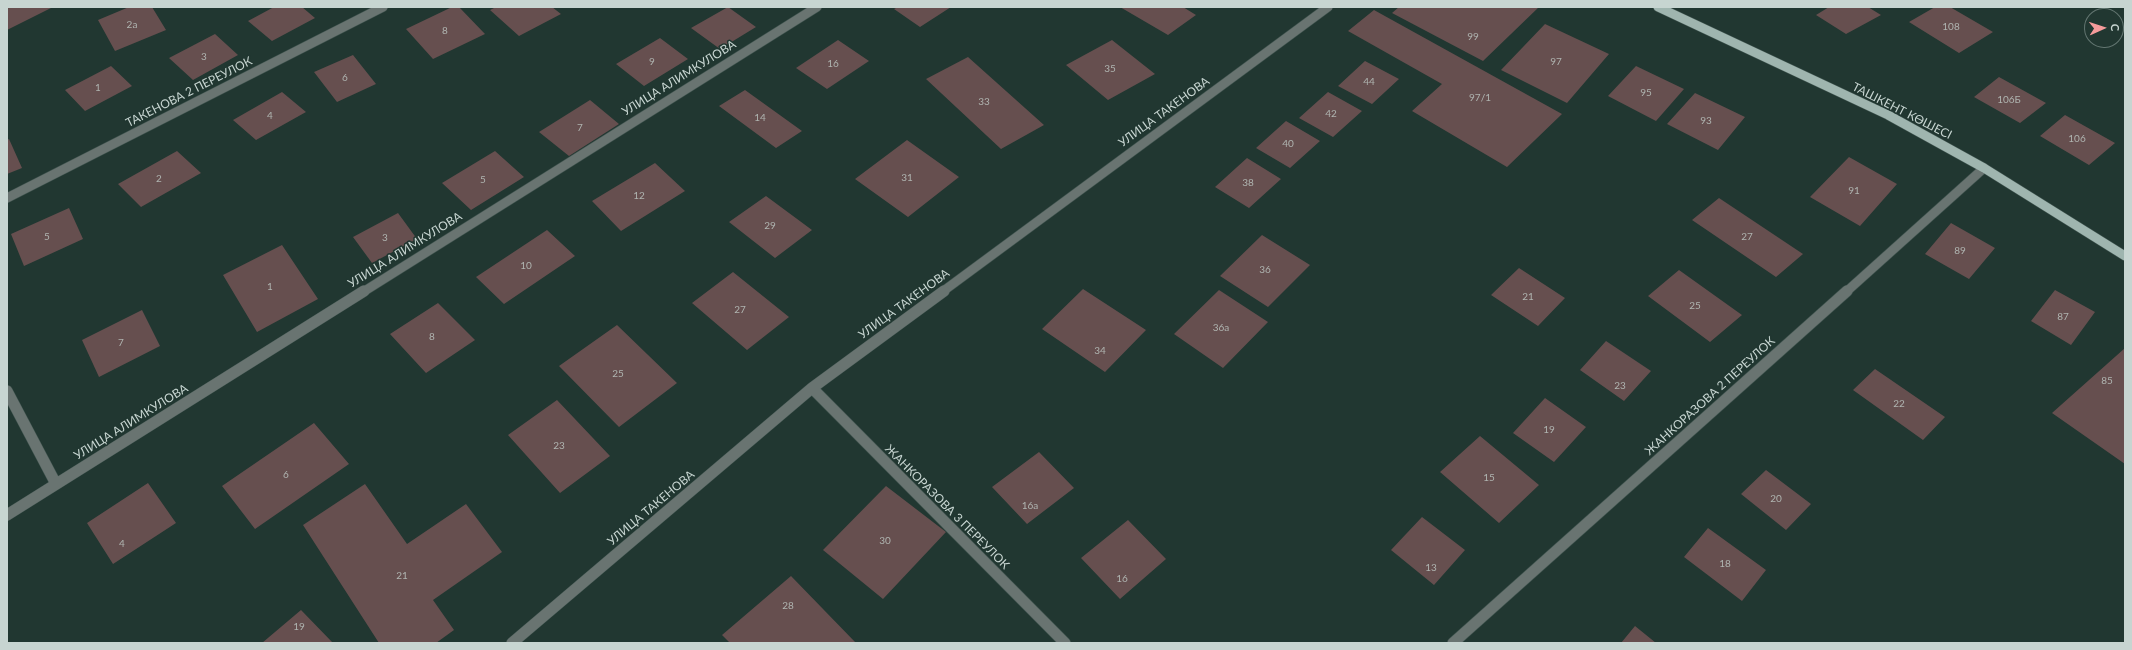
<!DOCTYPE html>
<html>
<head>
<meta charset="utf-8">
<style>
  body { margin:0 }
  #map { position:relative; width:2132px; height:650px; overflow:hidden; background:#213731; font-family:Lato,sans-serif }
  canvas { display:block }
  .frame { position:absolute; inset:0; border:8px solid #c7d5d1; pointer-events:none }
  .north { position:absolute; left:2084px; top:8px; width:40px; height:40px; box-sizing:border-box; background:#213731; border:1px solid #637671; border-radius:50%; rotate:87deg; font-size:11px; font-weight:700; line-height:16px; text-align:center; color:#c7d5d1 }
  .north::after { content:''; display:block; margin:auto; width:14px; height:18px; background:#f59b9b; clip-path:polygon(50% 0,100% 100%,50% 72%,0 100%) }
</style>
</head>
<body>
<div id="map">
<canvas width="2132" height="650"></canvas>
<div class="frame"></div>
<div class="north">С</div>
</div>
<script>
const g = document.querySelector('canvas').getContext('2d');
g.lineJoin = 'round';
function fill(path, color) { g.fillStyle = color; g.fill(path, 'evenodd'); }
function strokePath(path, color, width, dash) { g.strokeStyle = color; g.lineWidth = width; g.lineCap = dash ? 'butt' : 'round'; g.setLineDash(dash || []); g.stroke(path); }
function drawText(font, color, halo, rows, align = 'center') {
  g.font = font + ' Lato,sans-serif'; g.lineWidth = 3; g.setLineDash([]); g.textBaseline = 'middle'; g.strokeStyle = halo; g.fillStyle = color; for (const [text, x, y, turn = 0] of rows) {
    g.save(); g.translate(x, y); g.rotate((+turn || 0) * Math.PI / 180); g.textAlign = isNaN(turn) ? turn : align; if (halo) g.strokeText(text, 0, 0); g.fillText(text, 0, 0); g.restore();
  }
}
fill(new Path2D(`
  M7,7h46l-46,23z
  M129,7h23l14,23 -51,21 -17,-31z
  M274,7h28l13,11 -43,23 -24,-20z
  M452,7h7l26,27 -52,25 -27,-30z
  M496,7h56l9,7 -42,22 -29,-26z
  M728,7l28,20 -36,22 -29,-21z
  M898,7h53l-31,20 -26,-18z
  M1120,7h63l13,8 -28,20z
  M1399,7h140l-56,54 -91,-48z
  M1829,7h39l13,8 -35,19 -30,-19z
  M1935,7h15l43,25 -34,21 -50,-31z
  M1374,10l188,104 -55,53 -95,-56 30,-27 -94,-53z
  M1545,24l64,30 -42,49 -66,-33z
  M215,34l23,21 -45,25 -24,-22z
  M660,38l28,21 -44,27 -28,-22z
  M838,40l31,21 -42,28 -31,-21z
  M1112,40l43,34 -47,26 -42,-35z
  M353,55l23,29 -39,18 -23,-30z
  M968,57l76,68 -43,24 -75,-70z
  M1365,61l34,18 -27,25 -34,-18z
  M111,66l21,20 -47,25 -20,-21z
  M1636,66l48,23 -28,32 -48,-25z
  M1999,77l47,26 -26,20 -46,-26z
  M745,90l57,41 -26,17 -57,-42z
  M282,92l24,20 -50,28 -23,-20z
  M1328,92l34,19 -29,26 -34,-19z
  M1695,93l50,24 -27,33 -51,-26z
  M590,100l29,24 -50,32 -30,-24z
  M2065,115l50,28 -26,22 -49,-29z
  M1286,121l34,20 -30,27 -34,-20z
  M9,139l13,29 -15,6v-34z
  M907,140l52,37 -51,40 -53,-38z
  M177,151l24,22 -60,34 -23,-23z
  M495,151l29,26 -53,33 -29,-27z
  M1849,157l48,27 -37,42 -50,-29z
  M1247,158l34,21 -32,29 -34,-21z
  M655,163l30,28 -64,40 -29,-30z
  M766,196l46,34 -37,28 -46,-36z
  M1719,198l84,56 -27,23 -84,-57z
  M69,208l14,31 -59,27 -13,-32z
  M398,213l19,26 -45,24 -19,-26z
  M1951,223l44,25 -26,31 -44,-25z
  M547,230l28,26 -71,48 -28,-27z
  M1262,235l48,30 -42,42 -48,-31z
  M282,245l36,54 -61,33 -34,-57z
  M1519,268l46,30 -27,28 -47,-31z
  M1679,270l63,45 -32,27 -62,-46z
  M733,272l56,45 -42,33 -55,-47z
  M1083,289l63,41 -41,42 -63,-43z
  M1219,290l49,32 -45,46 -49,-34z
  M2055,290l40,22 -24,33 -40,-24z
  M438,303l37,37 -49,33 -36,-39z
  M142,310l18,36 -61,31 -17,-37z
  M617,325l60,58 -58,44 -60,-61z
  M1606,341l45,30 -27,30 -44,-31z
  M2125,348v116l-73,-51z
  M1875,369l70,48 -22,23 -70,-50z
  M1545,398l41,29 -32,35 -41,-29z
  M557,400l53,56 -50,37 -52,-58z
  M314,423l35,41 -94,65 -33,-43z
  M1480,436l59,49 -40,38 -59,-51z
  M1039,452l35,36 -47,36 -35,-37z
  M1766,470l45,34 -25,26 -45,-36z
  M148,483l28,40 -63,41 -26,-41z
  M365,484l42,60 59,-40 36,48 -69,48 21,30 -18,13h-57l-76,-118z
  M886,486l60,46 -63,67 -60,-49z
  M1422,517l43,33 -31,35 -43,-35z
  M1128,520l38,39 -46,40 -39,-41z
  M1708,528l58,42 -24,31 -58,-44z
  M791,576l65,67h-126l-8,-8z
  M301,610l32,33h-71z
  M1635,626l21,17h-35z`), '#664f4f');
const minorFar1 = new Path2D(`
  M7,198l376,-191
  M363,292l454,-285
  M942,292l386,-285
  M1846,292l138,-124`);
const minor = new Path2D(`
  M812,388l253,255
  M7,391l49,93
  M7,515l357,-224
  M512,643l300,-255 132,-97
  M1453,643l394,-352`);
const major = new Path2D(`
  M1658,7l230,108 96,53 141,88`);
strokePath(minorFar1, '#3f534e', 10);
strokePath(minor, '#3f534e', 12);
strokePath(major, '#3f534e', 10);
strokePath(minorFar1, '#697471', 9);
strokePath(minor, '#697471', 11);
strokePath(major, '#9fb5af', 9);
drawText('10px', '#afb4b0', null, [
  ["2а",132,25],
  ["108",1951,27],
  ["8",445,31],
  ["99",1473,37],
  ["3",204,57],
  ["9",652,62],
  ["97",1556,62],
  ["16",833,64],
  ["35",1110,69],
  ["6",345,78],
  ["44",1369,82],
  ["1",98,88],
  ["95",1646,93],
  ["97/1",1480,98],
  ["106Б",2009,100],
  ["33",984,102],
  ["42",1331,114],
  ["4",270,116],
  ["14",760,118],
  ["93",1706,121],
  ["7",580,128],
  ["106",2077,139],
  ["40",1288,144],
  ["31",907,178],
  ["2",159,179],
  ["5",483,180],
  ["38",1248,183],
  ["91",1854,191],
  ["12",639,196],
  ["29",770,226],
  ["5",47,237],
  ["27",1747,237],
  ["3",385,238],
  ["89",1960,251],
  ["10",526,266],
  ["36",1265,270],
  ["1",270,287],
  ["21",1528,297],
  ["25",1695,306],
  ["27",740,310],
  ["87",2063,317],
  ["36а",1221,328],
  ["8",432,337],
  ["7",121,343],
  ["34",1100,351],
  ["25",618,374],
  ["85",2107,381],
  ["23",1620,386],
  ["22",1899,404],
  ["19",1549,430],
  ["23",559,446],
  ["6",286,475],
  ["15",1489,478],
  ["20",1776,499],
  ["16а",1030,506],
  ["30",885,541],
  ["4",122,544],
  ["18",1725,564],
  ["13",1431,568],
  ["21",402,576],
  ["16",1122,579],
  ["28",788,606],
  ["19",299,627]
]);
drawText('12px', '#c7d5d1', '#213731', [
  ["УЛИЦА АЛИМКУЛОВА",679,78,-32],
  ["ТАКЕНОВА 2 ПЕРЕУЛОК",189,92,-27],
  ["ТАШКЕНТ КӨШЕСІ",1902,111,27],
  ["УЛИЦА ТАКЕНОВА",1164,112,-36],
  ["УЛИЦА АЛИМКУЛОВА",405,250,-32],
  ["УЛИЦА ТАКЕНОВА",904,304,-36],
  ["ЖАНКОРАЗОВА 2 ПЕРЕУЛОК",1710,396,-42],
  ["УЛИЦА АЛИМКУЛОВА",131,422,-32],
  ["ЖАНКОРАЗОВА 3 ПЕРЕУЛОК",947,507,45],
  ["УЛИЦА ТАКЕНОВА",651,508,-40]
]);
</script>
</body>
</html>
